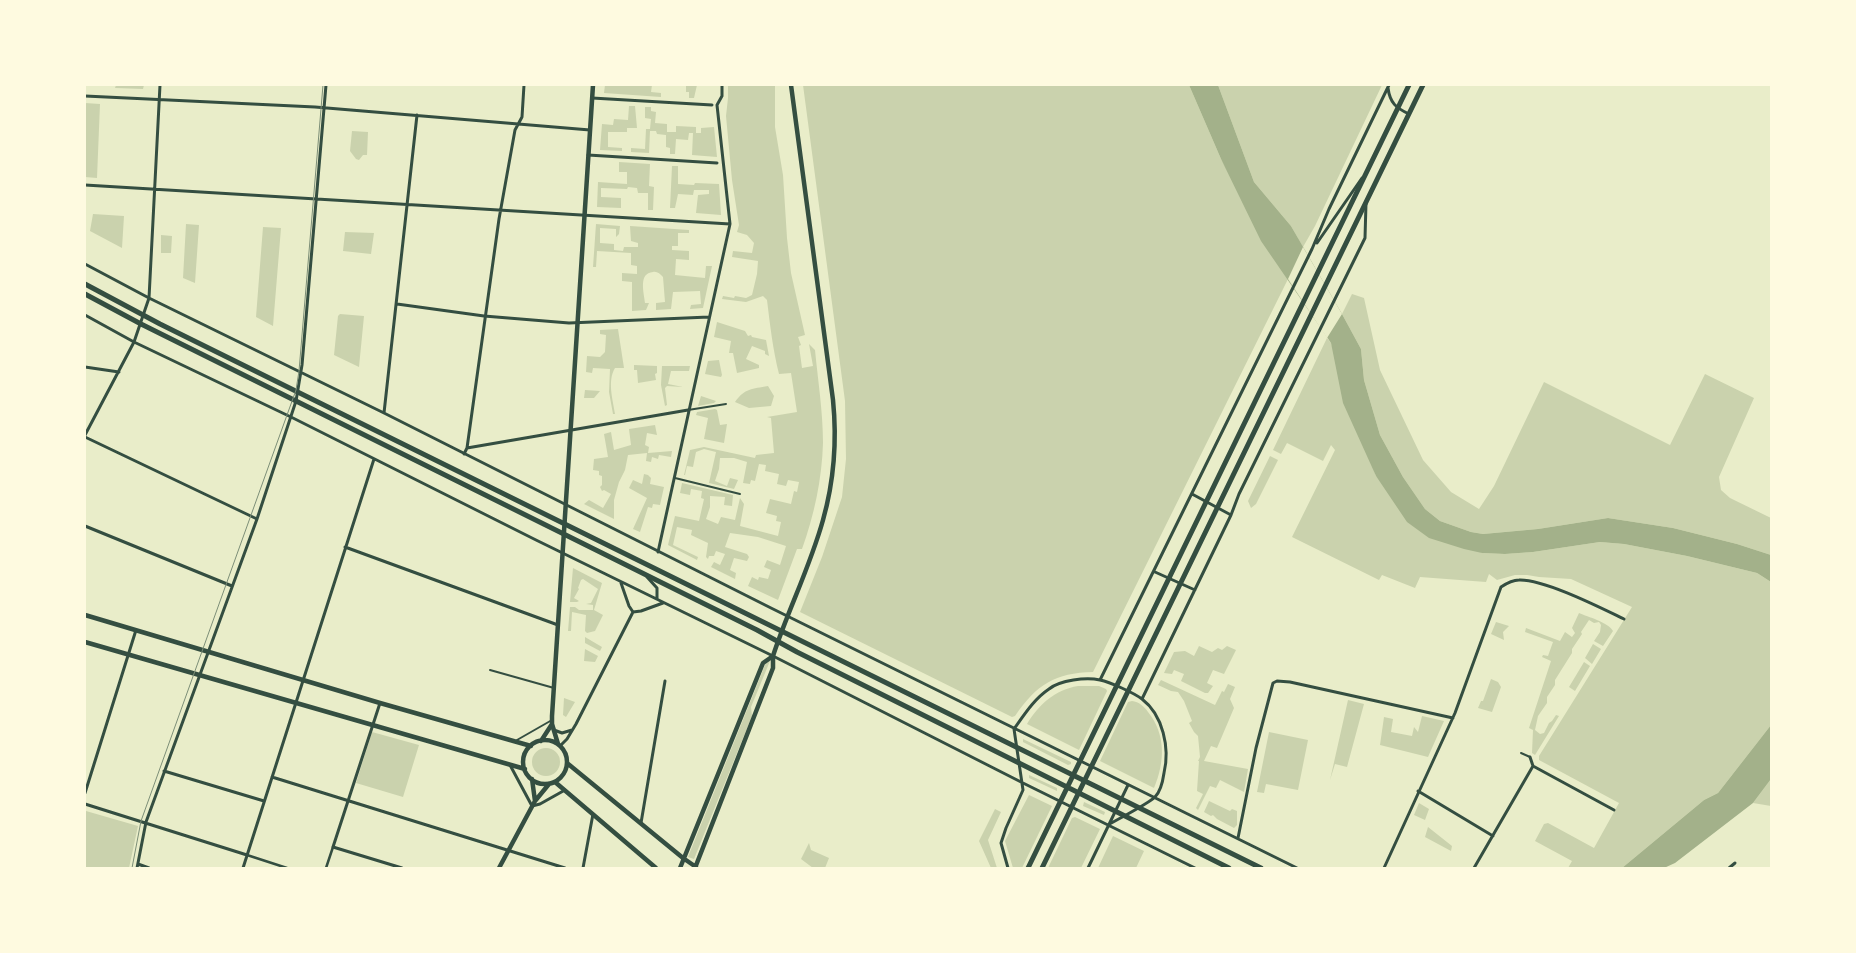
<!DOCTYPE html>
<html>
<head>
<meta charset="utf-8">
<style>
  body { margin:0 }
  #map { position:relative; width:1856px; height:953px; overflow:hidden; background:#e9edc9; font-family:"Fira Sans Condensed",sans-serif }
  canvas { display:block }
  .frame { position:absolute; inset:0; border:86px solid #fefae0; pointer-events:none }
</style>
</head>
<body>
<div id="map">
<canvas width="1856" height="953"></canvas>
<div class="frame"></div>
</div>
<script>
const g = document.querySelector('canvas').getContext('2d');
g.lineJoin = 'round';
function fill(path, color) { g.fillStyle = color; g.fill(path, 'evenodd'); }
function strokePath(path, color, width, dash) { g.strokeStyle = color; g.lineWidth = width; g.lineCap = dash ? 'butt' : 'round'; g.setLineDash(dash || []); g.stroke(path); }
fill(new Path2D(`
  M116,85h28l-1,4 -28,-1z
  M605,85h47l-1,7 10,1v4l-57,-4z
  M686,85h11l-3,13h-5v-6h-3z
  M728,85h47v42l8,48 4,63 4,35 14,62 -7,2 3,8 -2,1 3,22 11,-2 -4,-22 6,6c3,31 8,62 8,93 -1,36 -9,73 -21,106h-5l-19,51 -30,-14 4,-9 6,3 1,-3 9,2 3,-9 -7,-3 3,-7 13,5 6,-19 -28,-9 -28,-4 -5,14 22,7 2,3 -2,4 -13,-3 -4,12 6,3 -1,6 -24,-12 3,-5 6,3 5,-11 -9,-3 -2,5h-5l-1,3 -2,-2 2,-14 -17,-8 1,-5 -15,-3 -4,18 25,12 -1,3 -29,-15 7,-29 24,5 5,-22 -3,-1 1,-7 -11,-2 -1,6 -10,-2 2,-10 51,12 -1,11 -8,-1 1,-8 -15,-1v11l-4,12 12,5 3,-7 14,3 5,-22 4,6 -4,22 38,10 3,-14 -5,-1 1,-5 -11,-3 4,-14 21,5 3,-13 3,1 2,-10 -11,-2 -2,6 -9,-2 2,-10 -14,-3 1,-6 -7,-1 -4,17 -4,-1 -1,4 -7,-1 4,-21 -13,-4h-14l-1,11 -4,12 12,5 3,-8 8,2 -4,9 -25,-6 7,-31 -12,-3 -8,3 -3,15 -6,-1 -2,9h-1l6,-25 14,-3 51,11 1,-3 18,-2 -3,-35 -4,-1 30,-5 -6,-39 -12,1c-6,-24 -9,-49 -12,-74l-4,-4 -17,6 -24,-3 1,-3 11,2 1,-2 11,2 6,-3 5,-21 1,-13 -26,-4 1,-6 19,2 2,-10 -7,-8 -10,-3 2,-7 -7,-45 -6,-64 2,-18z
  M803,85h386l32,74 67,120 -195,393c-38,1 -56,12 -78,44l-3,1 -212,-105 22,-55 20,-60 4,-38 -1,-58z
  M1218,85h164l-67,141 -12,21 -12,-21 -37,-44z
  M85,103l15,1 -3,74 -12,-1z
  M629,106h6l2,22h-10v4h-19v15l14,1v3l-22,-1 2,-26 11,1 1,-6 14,1z
  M645,107h6v4l5,1 -1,11 12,1v8h9v-6l20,1v6h5v-5l13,-1 3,30 -25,-2 1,-22h-4l-1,7 -12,-1 -1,15h-5v-6l-4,-1v-12l-9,-1 -1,-3h-6l-1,22 -18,-1v-4l14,1 1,-20h4l1,-10 -6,-1z
  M352,131l16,1 -1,23h-4l-4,5 -3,-1 -6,-8z
  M619,162l31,2 -1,22 5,1 -1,23h-5v-17h-10l-1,-5 -9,-1 -1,2 -26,-1v9l20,1v10l-24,-1 1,-25 29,2v-12h-8z
  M672,166h6v18l16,1 1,-2 24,1 2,31 -25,-2 2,-18 11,-1v-4h-15l-1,5 -15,-1 -3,14h-5z
  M93,214l31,2 -2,32 -32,-17z
  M186,224l13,1 -4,58 -12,-5z
  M596,224l24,2 -1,8 -3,3v-8l-16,-1v15l14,1v6l9,1 1,-4h14v-4l-7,-2 -1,-15 59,4v3h-11v13h-6v4l17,1v9l-13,-1 -1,16 30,3 1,-12h6l-9,42 -13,1 1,-4 10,-1 -1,-13 -27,1 -2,17 -15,1v-7l9,-1 -2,-25c-3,-3 -6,-6 -10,-5 -15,1 -9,21 -8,31h4l-3,7 -14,1v-29l-10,-1v-8l15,1v-8l-6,-1v-12l-34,-2 -1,16h-3z
  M263,227l18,1 -8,98 -17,-9z
  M345,232l29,1 -3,21 -28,-3z
  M161,235l11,1 -1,17h-10z
  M1352,294l12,4 16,72 43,90 28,32 28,17 15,-23 50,-104 126,63 35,-71 49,24 -35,79 2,13 9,8 41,20v37l-34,-11 -64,-16 -65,-10 -70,11 -55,5 -12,-2 -31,-11 -15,-12 -22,-32 -23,-42 -16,-55 -3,-31 -19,-35z
  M340,314l24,2 -5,51 -25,-12 4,-39z
  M717,322l28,9 3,5 3,-1 1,2 14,3 3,16 -4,-2v-3l-13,-5 -6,13 13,6v3l-22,5 -4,-20h-4l2,-12 -17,-4z
  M618,329l6,39h-9c-8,13 -2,32 0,46h-2l-4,-22 1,-23 -17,-1 -1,5 -6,-1 1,-16 13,1 5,-5 1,-17 -6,-1v-4z
  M1327,338l4,5 45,133 106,77 23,1 28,-2 67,-10 24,2 63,12 70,17 14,9v143l-53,68 -14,7 -82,68h-54l4,-7 -37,-20 9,-17 4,-1 46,25 25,-45 -80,-43v-4l93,-149 -61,-28 -32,-2 -12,-2h-12l-18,5 -8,-6 -3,8 -66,-5 -5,11 -33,-13 -3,5 -87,-43 43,-87 -4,-5 -8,16 -36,-18 -6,11 -8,-4z
  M719,360l3,15 -1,2 -16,-3 3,-13z
  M634,365l23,1v7l-2,1 1,6 -18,3 -1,-13h-3z
  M662,366h28l-1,5h-18l-3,13 15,3 -16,-1 -2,2 2,17 -2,1 -4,-21z
  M768,386l6,10 -3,10 -22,2 -14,-6c10,-14 17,-13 33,-16z
  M585,390l15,1 -6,7h-10z
  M701,396l15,5 -2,2 -16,3z
  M715,409l2,1 3,15 7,-1 -3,19 -20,-4 4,-21 -12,-3 1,-3z
  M655,425l2,10 -10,-2 -2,12 4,2 -1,6 24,-2 -1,6 -12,-2 -1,4 -6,-2 -1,5 -5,-1 1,-8 -19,2 -3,15 -6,12 -5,18v19l-30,-15 5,-4 14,8 8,-14 -7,-4 -2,1 -2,-4 2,-2v-9l-3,-1v-4l-6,-1 1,-11 14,-2 -4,-23 7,-2 3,18 17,-5 -2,-16z
  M1270,456l8,4 -22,44 -5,4 -3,-7z
  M644,474l4,1 3,3 -1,6 14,3 -4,18 -7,-1 -1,4 -4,-1 -8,25 -7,-3 14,-31 -18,-10 4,-8 9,4z
  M573,568l29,15 -8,27 9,5 -8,16 -8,2 -2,-2 1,-16 -14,-3 -1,19h-3l2,-24h5l4,3h14v-5l-7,-1 5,-1 7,-14 -15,-10 -2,1 -3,8 1,1 -5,9 5,3 -2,1h-7z
  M1579,613c9,4 29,9 34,18l-10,15 -9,-5 6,-9 1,-7 -2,-3 -5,1 -5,-3 -8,12 1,2 -10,15v4l-17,27v5l-8,12v6l-9,13 -3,14 5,4 4,-1 5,-10 3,-2 4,-6 3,1 -24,39 -3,-2 1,-23 -4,-2 22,-67 -9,-4 1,-2 5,1 5,-14 -28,-10 1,-4 34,13 5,-9 7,5 3,-4 -3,-5z
  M1496,622l13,4 -6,6 1,8 -13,-6z
  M585,637l17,10 -2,4 -15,-8z
  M1593,644l8,5 -9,15 -7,-6z
  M1199,646l13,6 6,-4 4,2 5,-4 9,4 -12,24 -11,-4 -6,13 6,3 -5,7h-3l-24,-12 3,-7 -10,-4 -2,4 -8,-1 10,-21 11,-1 9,5z
  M585,649l13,7 -3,6 -11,-1z
  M767,660l3,1 -19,46 1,9 -58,143 -6,-2z
  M1584,662l6,4 -15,25 -6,-4z
  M1491,679l7,3 3,5 -9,25 -14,-4 3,-7h2z
  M1161,680l54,25 7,-14 2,1 4,-8 7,3 -5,12 4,9 -17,40 -6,-2 -7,15 44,8 -4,23 -24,-12 -4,8 -6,-2 -12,24 -2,-2 7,-14 -6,-3 2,-30h-1l2,-4 -2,-21 -4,-4 -5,-9 3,-2 -8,-20 -6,-9 -7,-1 -13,-6z
  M1078,686h21l7,3 1,2 -28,59 -52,-26c12,-20 28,-34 51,-38z
  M564,698l11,4 -9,15 -3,-2z
  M1348,700l16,4 -17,63 -12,-3 -5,16z
  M1132,701c7,1 12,5 16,11 18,22 17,50 6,76l-54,-27 28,-59z
  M1422,716l22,5 -16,36 -48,-12 4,-28 9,2 -2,13 21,4 2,-9 4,5z
  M372,732l47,13 -16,52 -47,-14z
  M1269,732l39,8 -10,50 -32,-6 -2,9 -7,-1z
  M1023,739l48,23v2l-3,1 -45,-23z
  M532 762a14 14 0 1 1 28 0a14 14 0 1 1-28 0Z
  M1029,775l28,13v3l-28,-13z
  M1771,779v27l-18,-3z
  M1029,795l23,11 -30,62h-9l-8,-27z
  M1209,801l21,10 2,-2 5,2v14l-3,3 -17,-9 -4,-4 -2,1 -7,-4z
  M1084,802l21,10 -1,3 -21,-9z
  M1419,803l10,6 -4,11 -11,-5z
  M995,809l6,3 -13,28 9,28h-6l-12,-27z
  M86,811l52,15 -9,42h-44z
  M1075,817l25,12 -19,39h-33l24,-50z
  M1428,827l24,19 -1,5 -26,-14z
  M1113,836l31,15 -8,17h-38z
  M809,843l2,7 18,8 -4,10h-12l-12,-9z`), '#cad2ad');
fill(new Path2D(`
  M1189,85h29l36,97 37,44 51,88 19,35 3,31 16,55 23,42 22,32 15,12 31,11 12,2 55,-5 70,-11 65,10 64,16 34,11v27l-14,-9 -70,-17 -63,-12 -24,-2 -67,10 -28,2 -23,-1 -18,-4 -35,-11 -22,-16 -31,-46 -33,-73 -12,-60 -70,-102 -40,-82z
  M1771,725v54l-18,24 -78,60 -11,5h-42l82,-68 14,-7z`), '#a3b18a');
fill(new Path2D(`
  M1303,247l39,67 -15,24 -39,-59z`), '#e9edc9');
strokePath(new Path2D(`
  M688,410l38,-6
  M675,478l65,16
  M490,670l64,18
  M517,740l35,-20
  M1521,753l9,4`), '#344e41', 2);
strokePath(new Path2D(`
  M247,855l40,13
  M326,868l7,-21`), '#344e41', 2.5);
strokePath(new Path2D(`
  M1388,88c2,15 8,20 21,26
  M85,96l230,11 275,23
  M592,98l120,7
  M588,155l129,8
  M85,185l645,39
  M1317,243l45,-65
  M85,264l64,34 235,115 387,195 526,260
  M397,304l87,12 85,7 140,-6
  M85,315l49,27 159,76 243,122 237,116 250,127 172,85
  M85,367l34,5
  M384,413l33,-298
  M85,435l49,-93 15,-44 11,-213
  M85,437l172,82
  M467,448l221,-38
  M464,454l3,-6 32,-229 16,-89 7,-13 2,-32
  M1192,494l39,21
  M85,526l147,60
  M345,547l213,78
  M658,552l72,-328 -13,-119 5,-9v-11
  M1155,572l40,18
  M647,577l10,11v11
  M621,583l8,23 4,6
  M633,612l8,-1 22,-8
  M1100,680l212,-431 17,-40 60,-124
  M1142,699l89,-184 8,-21 126,-256 1,-35
  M380,703l-47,144 69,21
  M554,730l8,3 10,-3
  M560,746l7,-7 9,-15 57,-112
  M1530,757l3,9 81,44
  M510,765l22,41 8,-2 25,-14
  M164,771l100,30
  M272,777l293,91
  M1418,791l75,45
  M85,793l51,-163
  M85,804l162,51
  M641,823l24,-142
  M1238,838l18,-90 17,-65 4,-2 13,1 163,36
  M138,864l11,4
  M137,868l9,-46 111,-303 39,-118 6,-36 24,-280
  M243,868l131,-409
  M583,868l10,-54
  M1008,868l-7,-25 5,-15 17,-38 -9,-61c10,-14 20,-30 35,-40 11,-9 37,-12 51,-9 10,2 34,13 42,19 21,16 28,49 22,74 -1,7 -4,19 -9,24 -7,7 -37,22 -47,28
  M1088,868l40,-83
  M1384,868l71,-155 46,-126c6,-4 11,-7 18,-7 25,-1 82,28 105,39
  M1474,868l59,-102
  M1729,868l6,-5`), '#344e41', 3);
strokePath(new Path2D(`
  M85,615l295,88 151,43
  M85,642l440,127
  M523 762a22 22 0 1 1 44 0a22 22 0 1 1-44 0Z
  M541,741l11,-17
  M558,744l-6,-20v-8l41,-631
  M567,763l116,95 13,9
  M532,779l3,22
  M555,782l101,86
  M499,868l36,-67 14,-17
  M680,868l83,-205 10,-7
  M695,868l78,-200v-12c15,-46 37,-89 50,-136 11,-39 14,-80 10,-120l-42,-315`), '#344e41', 4.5);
strokePath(new Path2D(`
  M85,284l75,40 1101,544
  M85,294l56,30 616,306 40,22 432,216
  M1028,868l381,-783
  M1042,868l381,-783`), '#344e41', 5);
strokePath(new Path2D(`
  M132,868l9,-47 155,-431 3,-19 24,-286`), '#7c8e77', 1);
</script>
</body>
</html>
